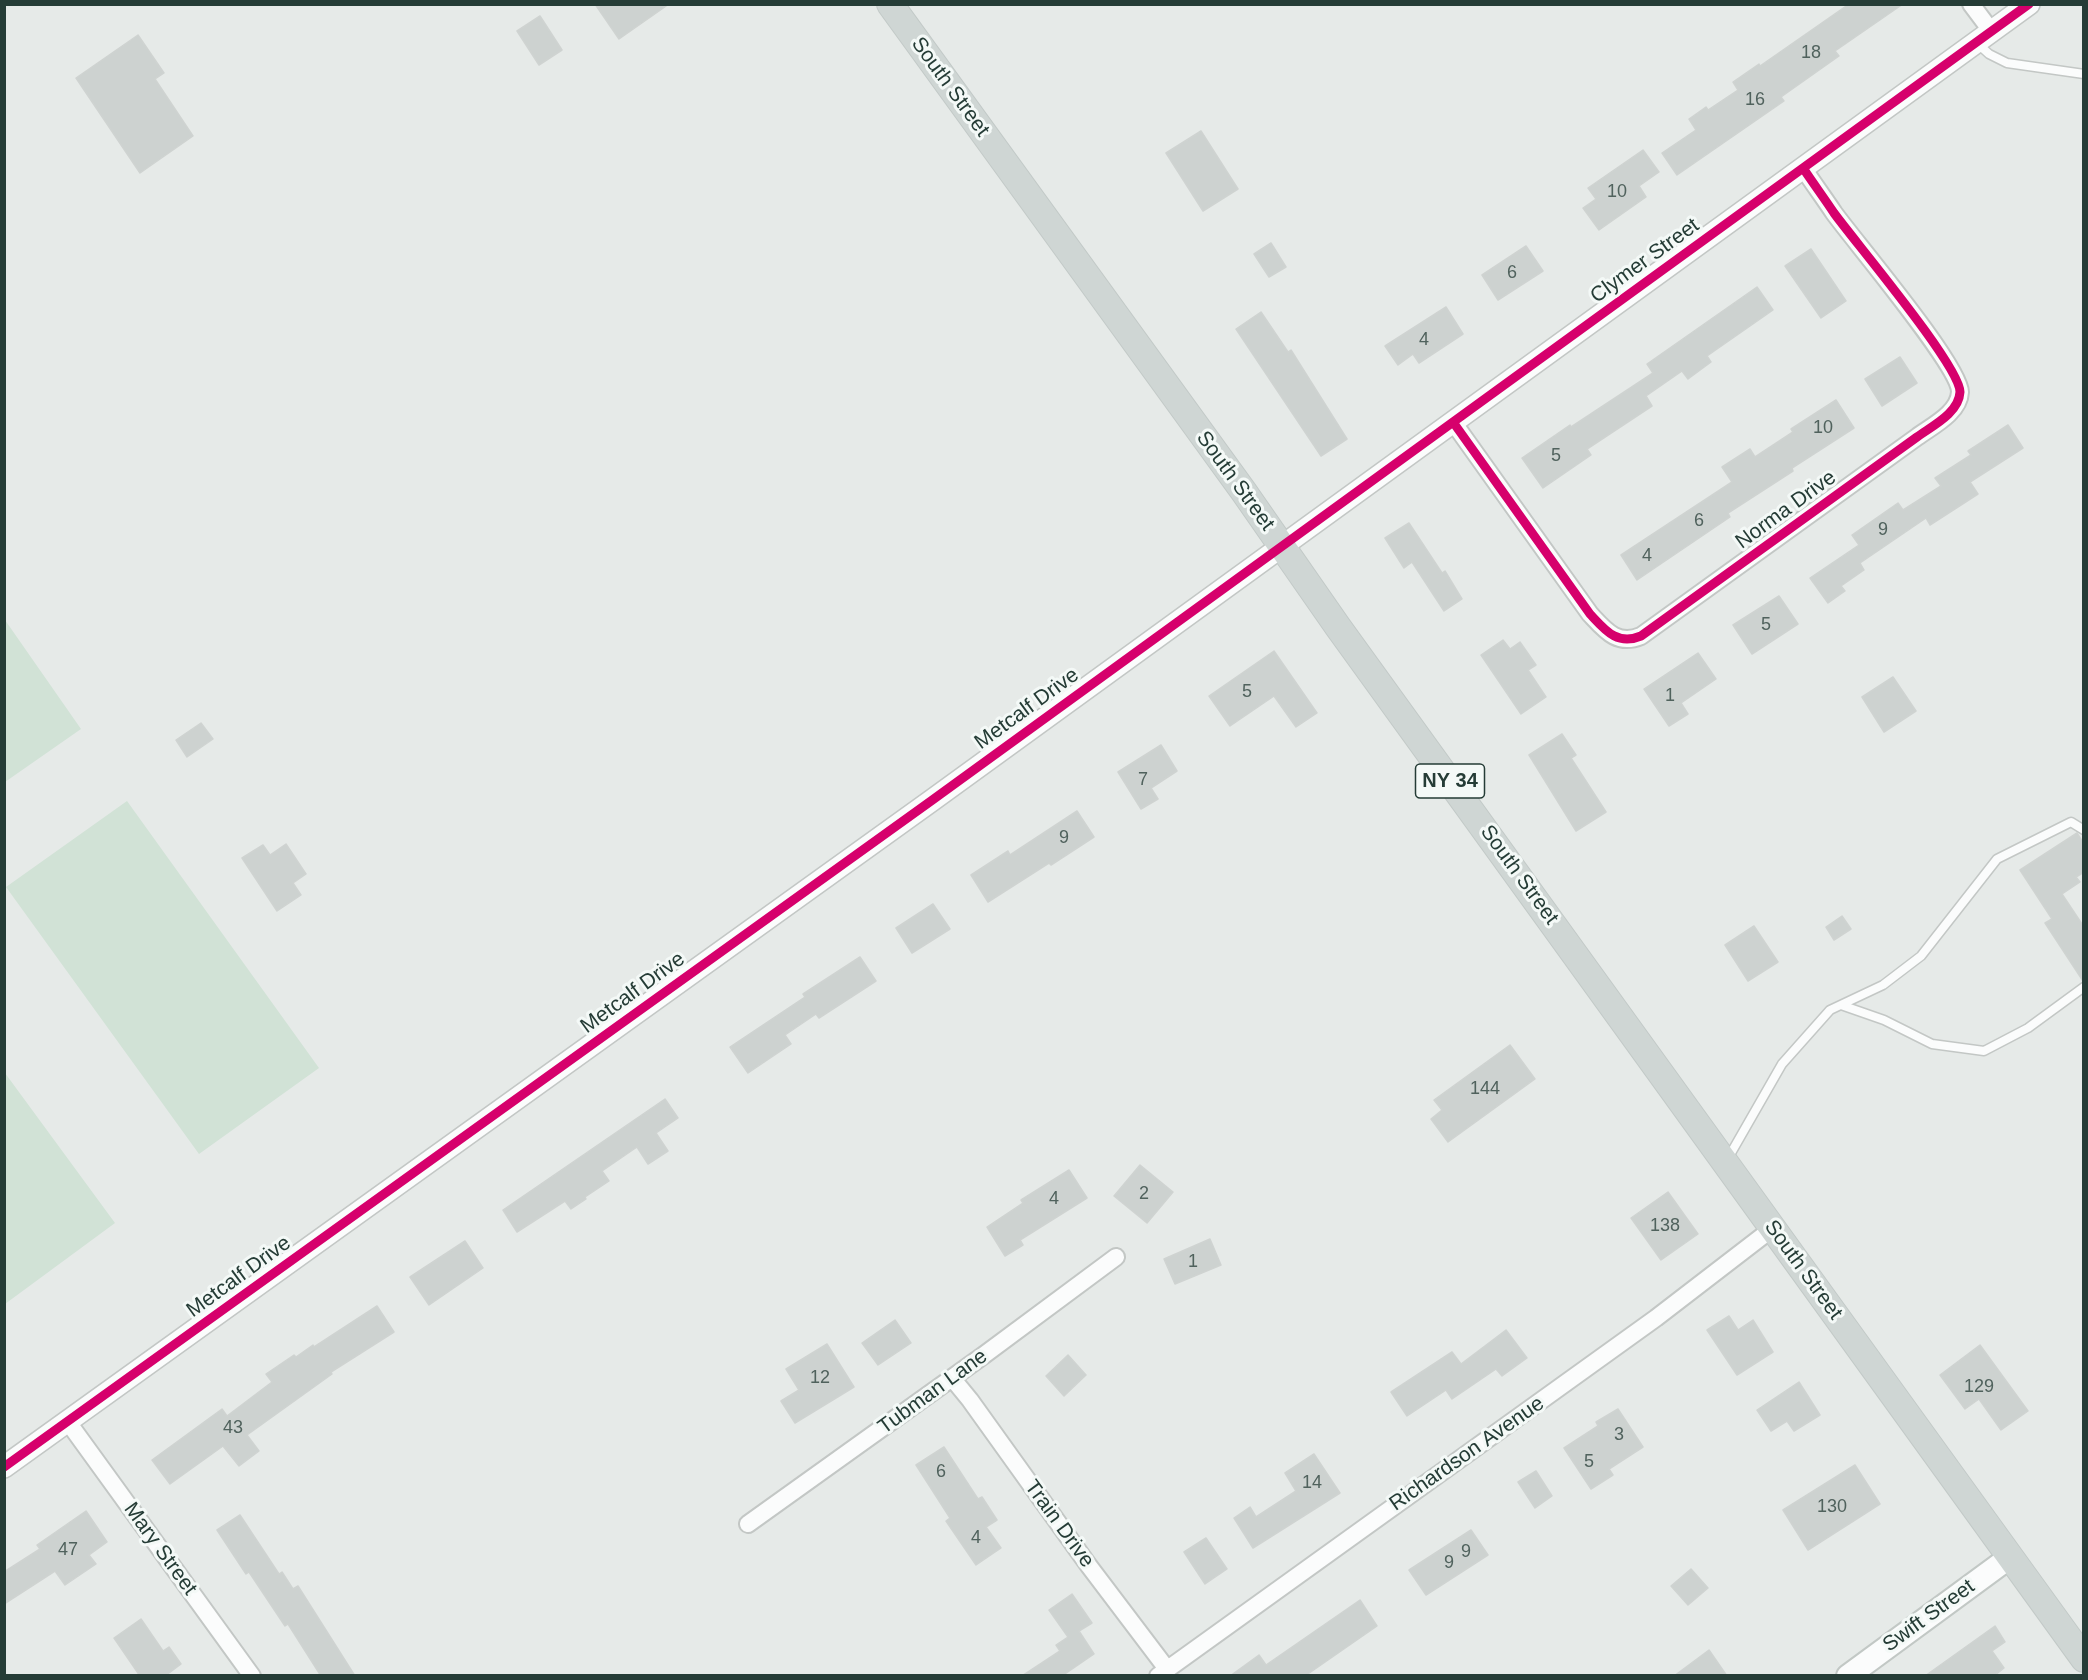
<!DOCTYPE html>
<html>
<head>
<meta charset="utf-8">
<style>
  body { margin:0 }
  #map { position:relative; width:2088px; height:1680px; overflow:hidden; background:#e6eae8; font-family:Arial,sans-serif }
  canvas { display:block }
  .frame { position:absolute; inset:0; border:6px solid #253c36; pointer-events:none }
</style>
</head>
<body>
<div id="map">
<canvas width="2088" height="1680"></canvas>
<div class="frame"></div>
</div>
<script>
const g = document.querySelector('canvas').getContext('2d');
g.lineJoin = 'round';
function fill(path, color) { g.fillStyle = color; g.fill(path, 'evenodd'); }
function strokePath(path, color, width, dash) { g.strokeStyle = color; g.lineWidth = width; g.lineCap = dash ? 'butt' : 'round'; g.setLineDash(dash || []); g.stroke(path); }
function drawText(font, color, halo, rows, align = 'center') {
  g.font = font + ' Arial,sans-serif'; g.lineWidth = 6; g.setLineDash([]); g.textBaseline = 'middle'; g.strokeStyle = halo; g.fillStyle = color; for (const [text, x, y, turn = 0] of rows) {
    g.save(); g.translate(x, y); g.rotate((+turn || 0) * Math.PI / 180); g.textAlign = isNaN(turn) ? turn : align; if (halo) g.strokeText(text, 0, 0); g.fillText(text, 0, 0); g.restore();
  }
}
fill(new Path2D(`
  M5,620l76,109 -76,53h-1z
  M127,801l192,267 -120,86 -193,-267z
  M5,1073l110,150 -110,81h-1z`), '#d1e2d6');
const building = new Path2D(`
  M595,4h74l-50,35z
  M1849,4h54l-68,47 4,5 -58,41 3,4 -107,74 -15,-22 34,-23 -7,-11 17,-12 2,3 30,-20 -5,-8 26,-18 1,2z
  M540,16l22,34 -23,15 -22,-34z
  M138,35l26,38 -9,6 38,57 -53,37 -64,-95z
  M1201,131l37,58 -35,22 -37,-58z
  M1643,150l16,22 -20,14 7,11 -47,33 -16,-22 13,-9 -8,-11z
  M1271,243l15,24 -17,10 -15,-23z
  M1526,246l17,25 -45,29 -16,-25z
  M1811,249l35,52 -25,17 -36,-52z
  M1757,287l16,23 -66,46 4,6 -23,17 -6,-8 -36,25 6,10 -65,43 4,6 -48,33 -21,-30 48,-33 1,2 82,-54 -6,-9z
  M1446,307l17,27 -44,29 -6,-9 -15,11 -13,-19z
  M1261,312l27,40 3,-2 56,89 -26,17 -85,-127z
  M1900,357l17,26 -35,23 -17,-27z
  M1836,400l18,28 -62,40 1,3 -65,42 2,4 -93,63 -16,-25 111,-73 -10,-15 28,-18 5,8 38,-25 -2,-3z
  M2008,425l15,23 -53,34 8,12 -48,31 -4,-7 -66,45 4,7 -23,16 4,5 -17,12 -18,-25 49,-33 -7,-10 46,-32 5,7 38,-24 -6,-8 36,-23 -3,-4z
  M1409,523l33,50 3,-2 17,28 -18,12 -32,-49 -8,6 -19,-30z
  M1779,596l19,28 -46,30 -19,-29z
  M1503,640l7,9 10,-7 16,23 -8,5 18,27 -25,17 -40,-59z
  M1274,651l43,62 -21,14 -22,-31 -44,30 -21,-30z
  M1698,653l18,26 -35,24 7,11 -19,12 -25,-37z
  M1893,677l23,34 -32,21 -22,-35z
  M201,723l12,16 -26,18 -11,-17z
  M1562,734l14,21 -5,3 35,54 -30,19 -47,-76z
  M1161,745l16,26 -26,17 7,11 -17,10 -23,-37z
  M1077,811l17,26 -43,28 -2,-2 -61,39 -17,-27 37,-24 2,4z
  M2077,833l7,11v28l-8,5 4,5 -18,12 22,33 -1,54 -38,-58 7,-4 -32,-49z
  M286,844l20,30 -13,9 8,12 -24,16 -35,-53 21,-13 7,10z
  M933,904l17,25 -38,24 -16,-25z
  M1842,916l9,13 -17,11 -8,-13z
  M1754,926l24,36 -30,19 -23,-36z
  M860,957l16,24 -57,37 -3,-4 -31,21 6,9 -43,29 -18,-26 75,-50 -2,-3z
  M1510,1045l25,34 -87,63 -17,-23 11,-9 -8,-10z
  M665,1099l13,19 -22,15 12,18 -20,13 -11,-17 -35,24 7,10 -24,16 1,2 -15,10 -6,-8 -48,31 -14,-22z
  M1140,1165l33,27 -26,31 -33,-27z
  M1069,1170l18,28 -67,42 3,5 -18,11 -18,-29 36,-24 -2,-3z
  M1668,1192l30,42 -37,26 -30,-42z
  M1210,1239l11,26 -46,19 -11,-25z
  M465,1241l18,27 -54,37 -19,-28z
  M377,1306l17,26 -63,40 1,2 -85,61 12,16 -20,15 -16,-20 -53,38 -18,-24 70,-51 5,7 45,-34 -6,-8 28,-19 2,2 17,-12 1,2z
  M1729,1316l9,14 15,-10 20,32 -36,23 -30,-45z
  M895,1320l16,23 -33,22 -16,-22z
  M1506,1330l21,28 -25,18 -6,-7 -44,30 -6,-9 -39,26 -16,-24 61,-40 9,12z
  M827,1344l27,43 -59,36 -14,-22 18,-11 -13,-21z
  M1980,1345l48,66 -27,19 -22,-31 -14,10 -25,-34z
  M1068,1355l18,20 -22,21 -18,-20z
  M1799,1382l21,33 -26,16 -7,-10 -16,10 -14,-21z
  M1618,1409l25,38 -34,22 4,6 -22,14 -27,-41 34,-22 -2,-4z
  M944,1447l34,52 4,-2 15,23 -11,7 15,21 -25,17 -30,-44 4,-3 -34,-53z
  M1314,1454l26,39 -87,55 -19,-30 16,-11 6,10 40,-26 -11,-18z
  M1855,1465l25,39 -72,46 -25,-40z
  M1536,1471l16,25 -17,12 -17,-26z
  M86,1511l21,31 -18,13 7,9 -31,21 -10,-14 -51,33v-32l36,-23 -3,-4z
  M240,1515l39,59 3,-2 11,17 5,-3 57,90h-34l-33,-52 -3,2 -36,-54 -3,2 -29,-44z
  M1471,1530l17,25 -62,40 -17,-25z
  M1206,1538l21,31 -22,15 -21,-32z
  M1691,1569l17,19 -20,17 -17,-19z
  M1072,1594l20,29 -13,8 15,23 -32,22h-40l38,-25 -4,-6 12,-8 -19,-27z
  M1360,1600l17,26 -72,50h-75l29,-21 7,10z
  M141,1619l22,32 6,-4 12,17 -16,12h-25l-26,-38z
  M1995,1626l10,16 -13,9 12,17 -10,8h-69z
  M1709,1650l18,26h-53z`);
fill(building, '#cdd2d0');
strokePath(building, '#cfd3d1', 1.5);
const service = new Path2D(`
  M1977,43l12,11 18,9 77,11
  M1841,1005l43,15 48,24 52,7 44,-23 56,-41
  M1727,1160l55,-96 48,-54 53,-25 38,-29 76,-97 74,-37 13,8`);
const minor = new Path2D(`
  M1971,4l21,28
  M1453,422l137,192c15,16 27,32 51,22l276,-199c15,-11 42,-24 43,-45 0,-26 -105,-150 -126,-179 -10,-15 -21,-30 -31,-45
  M952,1378l18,22 119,166 78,103
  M68,1422l184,254
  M748,1524l236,-169 132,-98
  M1158,1676l498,-358 117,-90`);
const tertiary = new Path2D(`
  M4,1467l927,-666 1098,-797`);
const secondary = new Path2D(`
  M1848,1676l162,-119`);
const primary = new Path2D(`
  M890,4l354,488 94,135 746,1032`);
strokePath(service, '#c3c7c5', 11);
strokePath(minor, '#c3c7c5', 20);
strokePath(tertiary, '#c3c7c5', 24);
strokePath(secondary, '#c2c8c5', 26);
strokePath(primary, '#c2c9c7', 28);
strokePath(service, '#fbfcfc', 8);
strokePath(minor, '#fbfcfc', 16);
strokePath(tertiary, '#fbfcfc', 21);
strokePath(secondary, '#fbfcfc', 22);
strokePath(primary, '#cfd6d4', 26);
strokePath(new Path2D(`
  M1453,422l137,192c15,16 27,32 51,22l276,-199c15,-11 42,-24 43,-45 0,-26 -105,-150 -126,-179 -10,-15 -21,-30 -31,-45
  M4,1467l927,-666 1098,-797`), '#d6006c', 9);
drawText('18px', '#50625d', null, [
  ["18",1811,53],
  ["16",1755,100],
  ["10",1617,192],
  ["6",1512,273],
  ["4",1424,340],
  ["10",1823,428],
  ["5",1556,456],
  ["6",1699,521],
  ["9",1883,530],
  ["4",1647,556],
  ["5",1766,625],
  ["5",1247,692],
  ["1",1670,696],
  ["7",1143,780],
  ["9",1064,838],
  ["144",1485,1089],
  ["2",1144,1194],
  ["4",1054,1199],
  ["138",1665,1226],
  ["1",1193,1262],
  ["12",820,1378],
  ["129",1979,1387],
  ["43",233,1428],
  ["3",1619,1435],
  ["5",1589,1462],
  ["6",941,1472],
  ["14",1312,1483],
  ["130",1832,1507],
  ["4",976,1538],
  ["47",68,1550],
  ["9",1466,1552],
  ["9",1449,1563]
]);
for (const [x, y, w] of [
  [1450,781,69]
]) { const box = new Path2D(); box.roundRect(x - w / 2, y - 17, w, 34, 4.5); g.fillStyle = '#f4f9f7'; g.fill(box); strokePath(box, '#253c36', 1.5); }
drawText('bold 20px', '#253c36', null, [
  ["NY 34",1450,781]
]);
drawText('21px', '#253c36', '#f4f9f7', [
  ["South Street",950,87,54],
  ["Clymer Street",1645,261,-36],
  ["South Street",1235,481,54],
  ["Norma Drive",1786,510,-36],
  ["Metcalf Drive",1027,709,-36],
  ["South Street",1519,875,54],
  ["Metcalf Drive",633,993,-36],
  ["South Street",1803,1270,54],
  ["Metcalf Drive",239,1277,-36],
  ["Tubman Lane",933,1392,-36],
  ["Richardson Avenue",1467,1454,-35],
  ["Train Drive",1059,1524,54],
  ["Mary Street",160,1549,54],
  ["Swift Street",1929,1616,-36]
]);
</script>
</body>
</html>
